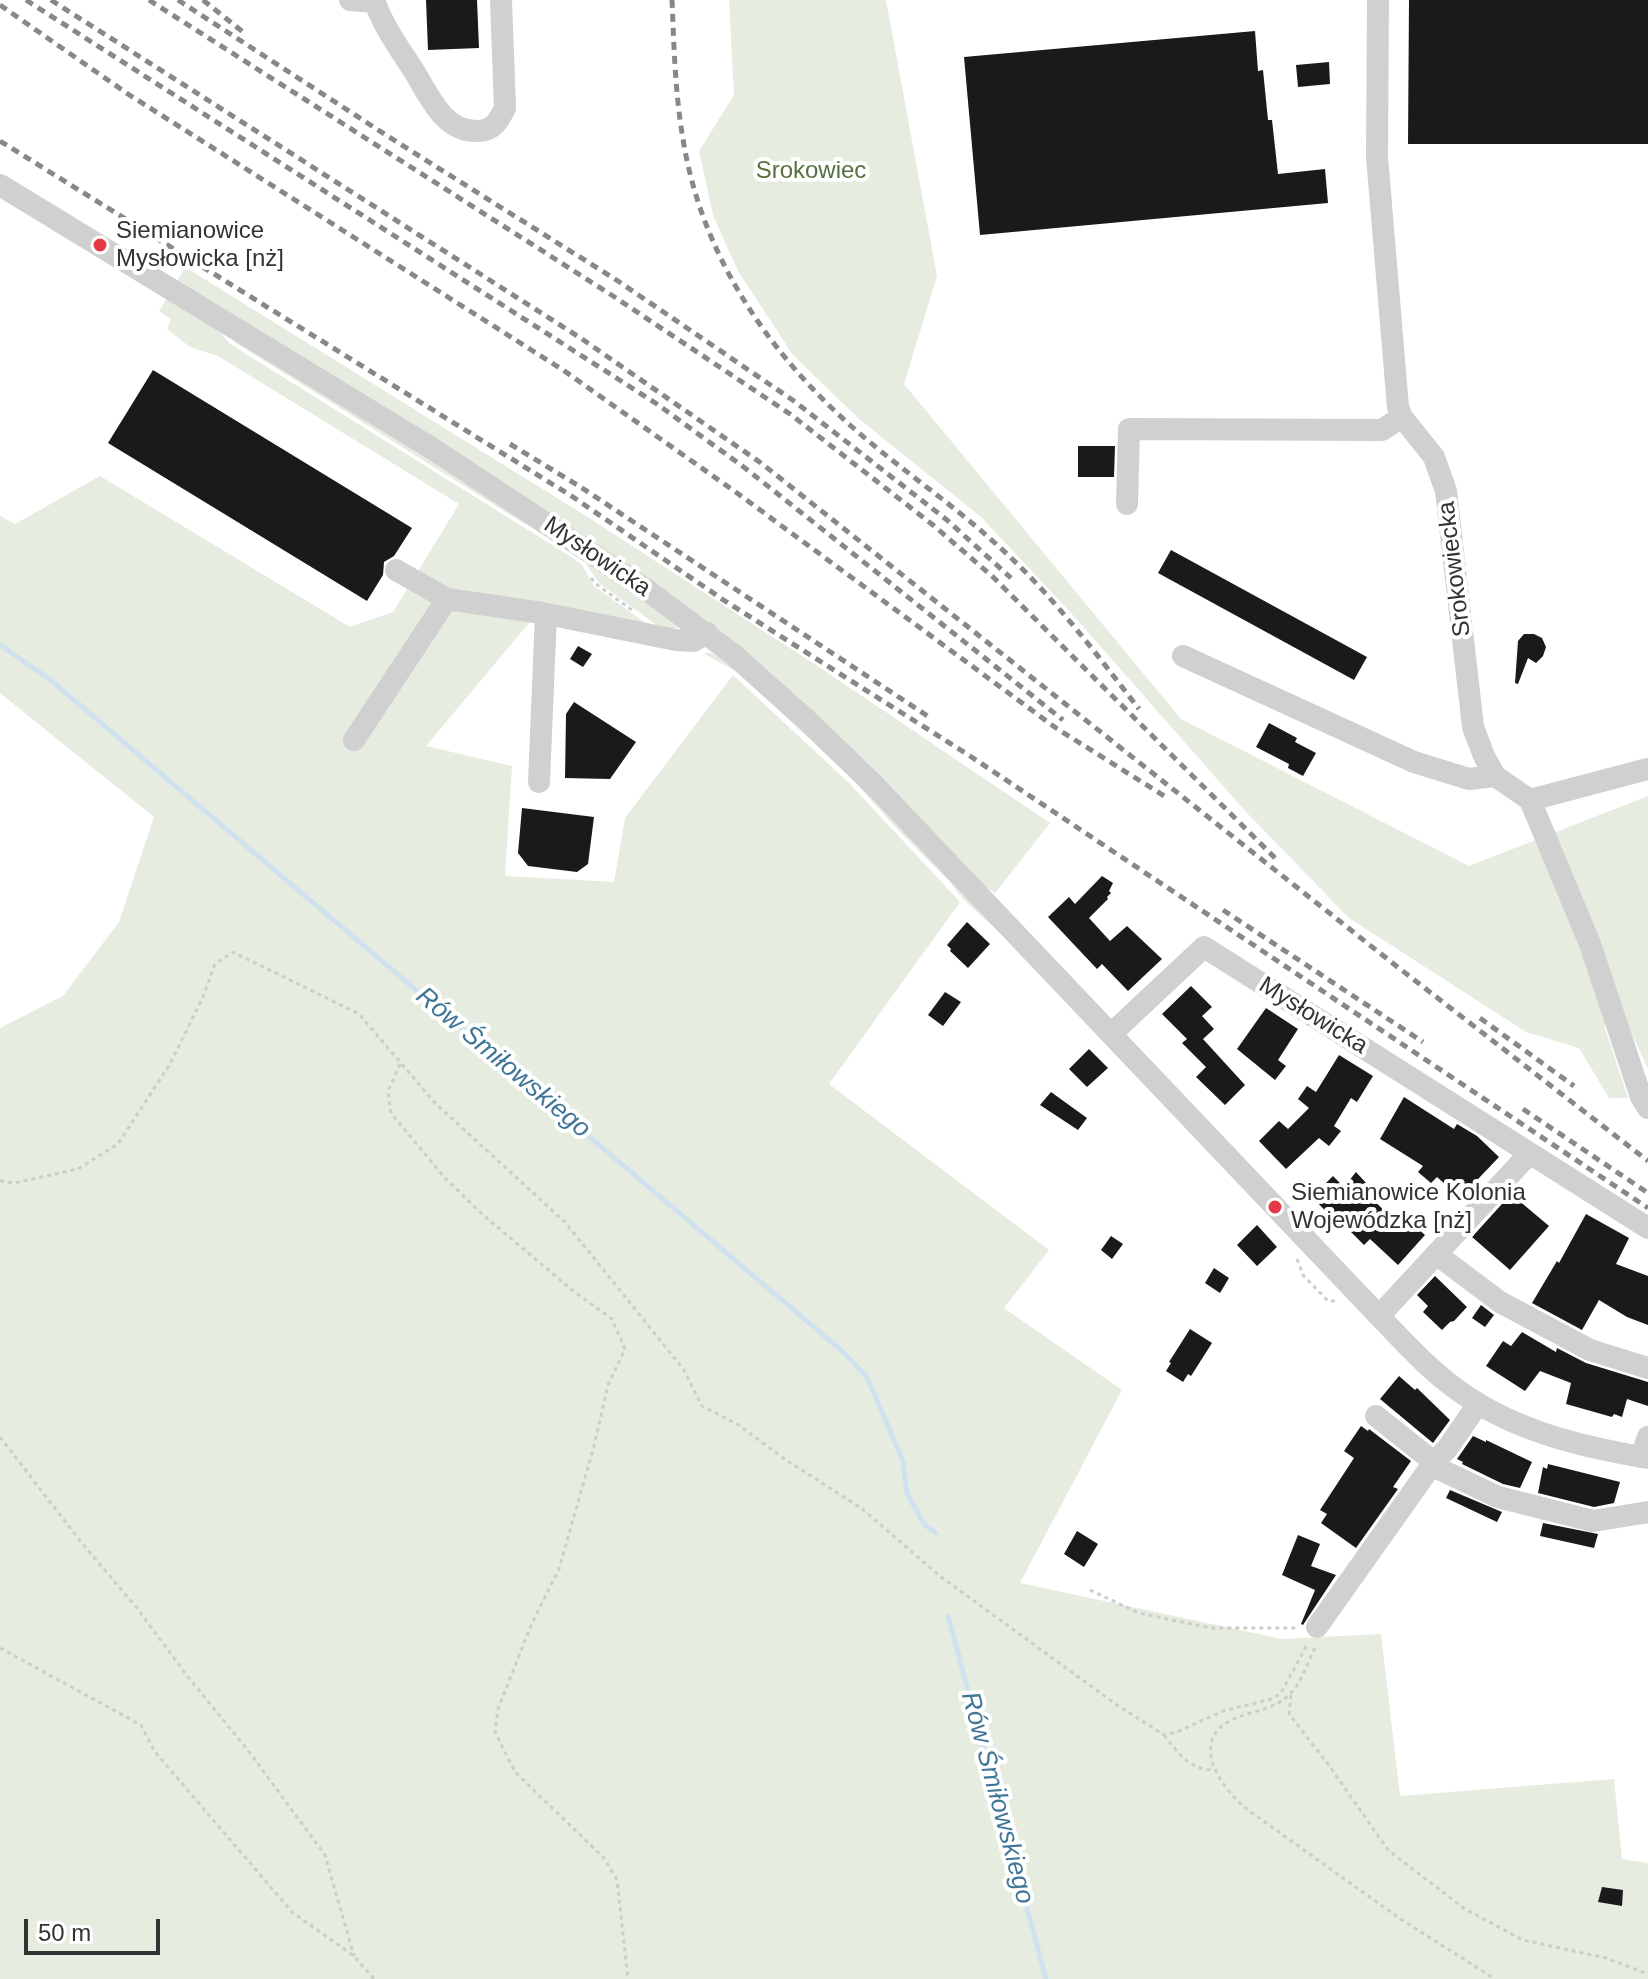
<!DOCTYPE html>
<html>
<head>
<meta charset="utf-8">
<style>
  body { margin:0 }
  #map { position:relative; width:1648px; height:1979px; overflow:hidden; background:#fff; font-family:Helvetica,sans-serif }
  canvas { display:block }
  .scale { position:absolute; left:24px; top:1919px; width:136px; height:36px; box-sizing:border-box; border:4px solid #333; border-top:0; padding-left:10px; font-size:24px; line-height:28px; white-space:nowrap; color:#333; -webkit-text-stroke:6px #fff; paint-order:stroke }
</style>
</head>
<body>
<div id="map">
<canvas width="1648" height="1979"></canvas>
<div class="scale">50 m</div>
</div>
<script>
const g = document.querySelector('canvas').getContext('2d');
g.lineJoin = 'round';
function fill(path, color) { g.fillStyle = color; g.fill(path, 'evenodd'); }
function strokePath(path, color, width, dash) { g.strokeStyle = color; g.lineWidth = width; g.lineCap = dash ? 'butt' : 'round'; g.setLineDash(dash || []); g.stroke(path); }
function drawText(font, color, halo, rows, align = 'center') {
  g.font = font + ' Helvetica,sans-serif'; g.lineWidth = 8; g.setLineDash([]); g.textBaseline = 'middle'; g.strokeStyle = halo; g.fillStyle = color; for (const [text, x, y, turn = 0] of rows) {
    g.save(); g.translate(x, y); g.rotate((+turn || 0) * Math.PI / 180); g.textAlign = isNaN(turn) ? turn : align; if (halo) g.strokeText(text, 0, 0); g.fillText(text, 0, 0); g.restore();
  }
}
fill(new Path2D(`
  M729,0h157l51,276 -33,108 277,335 288,147 179,-70v273l-19,-41 -25,-3 24,73h-19l-30,-50 -53,-16 -177,-114 -103,-106 -174,-198 -91,-97 -123,-99 -65,-63 -55,-84 -25,-56 -14,-64 35,-56z
  M185,267l401,249 236,153 228,154 -55,70 -14,-9 -241,-237c-69,-54 -143,-102 -216,-149 -114,-75 -230,-147 -347,-217z
  M168,296l47,30 15,18 343,214 9,7 12,21 57,41 -117,-10 -108,129 86,20 -7,110 109,6 11,-64 108,-143 117,109 110,118 -131,182 220,166 -45,58 118,82 -102,193 262,56 99,-5 19,162 214,-17 8,80 26,4v116h-1648v-951l63,-32 56,-74 35,-105 -154,-124v-177l15,8 85,-48 250,151 43,-15 66,-108 -241,-148 -28,-9 -23,-18 4,-10 -12,-8z
  M226,332c153,94 310,186 454,296l-18,1 -63,-46 -15,-22 -43,-30 -18,-8 -287,-180z
  M708,652l17,7 123,114 151,157v2l-36,-33 -14,-18 -50,-50 -46,-51 -66,-62 -51,-47 -32,-17z`), '#e6ecdf');
strokePath(new Path2D(`
  M0,645l48,33 793,672 26,27 36,84 4,33 18,31 11,8
  M948,1616l98,363`), '#cfe2ee', 5);
fill(new Path2D(`
  M426,0h51l2,48 -51,2z
  M1409,0h239v144h-240z
  M1255,31l3,40 5,-1 5,50h4l6,54 47,-5 3,34 -348,32 -16,-178z
  M1329,62l1,22 -32,3 -2,-22z
  M153,370l259,158 -18,28 -10,6 -1,13 -16,26 -259,-158z
  M1078,446h37l-1,31h-36z
  M1171,550l196,107 -13,23 -196,-107z
  M1524,634h10l8,4 4,9 -3,9 -7,7 -8,-5 -10,26 -3,-1 3,-42z
  M578,646l14,8 -9,13 -13,-8z
  M574,702l62,40 -26,37 -45,-1 1,-64z
  M1269,723l28,15 -2,4 21,11 -13,23 -15,-8 1,-4 -33,-17z
  M522,808l72,9 -6,47 -11,8 -49,-6 -10,-13z
  M1102,876l11,7 -4,8 2,2 -4,4 1,2 -19,19 21,23 17,-15 35,33 -34,32 -26,-27 -5,5 -49,-52 21,-20 6,7z
  M967,922l23,22 -22,24 -18,-17 1,-2 -4,-4z
  M1191,986l21,21 -10,9 12,13 -11,10 42,46 -20,20 -29,-28 10,-10 -24,-24 5,-4 -25,-25z
  M945,992l16,10 -18,24 -15,-11z
  M1266,1008l32,21 -20,31 8,6 -11,14 -38,-31z
  M1089,1049l19,19 -21,19 -18,-18z
  M1339,1055l34,21 -16,26 -6,-4 -17,28 7,5 -12,15 -10,-8 -33,31 -27,-28 20,-20 9,8 21,-21 -11,-9 9,-13 9,6z
  M1051,1092l36,26 -9,12 -38,-25z
  M1404,1097l50,32 3,-5 20,12 22,21 -39,41 -23,-21 -6,6 -13,-11 5,-6 -43,-27z
  M1356,1172l11,12 -5,5 34,33 7,-7 22,20 -27,30 -28,-26 -6,6 -21,-21 -3,2 -28,-29 21,-21 11,11z
  M1511,1194l38,32 -39,44 -38,-33z
  M1586,1214l43,24 -13,26 32,12v49l-21,-8 -28,-17 -17,30 -50,-27 25,-42 2,2z
  M1257,1225l20,22 -20,19 -20,-21z
  M1111,1236l12,8 -11,15 -11,-9z
  M1214,1268l15,10 -9,15 -15,-10z
  M1435,1276l32,31 -13,14 -4,1 -8,8 -19,-18 5,-6 -11,-11z
  M1481,1305l13,10 -9,12 -13,-9z
  M1190,1329l22,14 -21,33 -3,-2 -5,8 -17,-11 5,-8 -2,-1z
  M1522,1332l34,20 1,-4 29,15 62,19v24l-21,-7 -5,18 -8,-3 -2,3 -46,-13 5,-21 -31,-12 -15,20 -39,-25 17,-25 8,5z
  M1399,1376l16,14 2,-2 33,32 -17,23 -53,-44z
  M1361,1426l7,5 1,-2 42,32 -18,26 5,2 -42,59 -35,-25 6,-9 -7,-4 34,-52 -10,-7z
  M1473,1436l13,6v-2l46,22 -12,26 -17,-4 -41,-20 1,-2 -6,-3z
  M1548,1464l72,18 -6,21 -20,4 -56,-14 5,-26 4,2z
  M1450,1490l52,22 -5,10 -51,-24z
  M1543,1523l55,11 -4,14 -54,-12z
  M1077,1531l21,13 -14,23 -20,-13z
  M1298,1535l22,9 -9,22 25,9 -33,50 -2,-1 14,-34 -33,-15z
  M1602,1887l21,3 -1,16 -24,-4z`), '#1a1a1a');
strokePath(new Path2D(`
  M591,578l5,6 36,26
  M400,1064l-12,27 3,22 53,64 38,37 90,76 40,29 13,30 -17,36 -14,61 -35,123 -27,54 -34,86 -3,23 20,40 89,86 13,22 11,99
  M0,1181l14,2 64,-14 40,-25 52,-80 33,-67 12,-33 18,-12 126,62 77,90 129,118 119,148 18,36 35,18 49,36 75,48 80,69 176,128 47,30 13,-3 46,-21 49,-12 9,-6 27,-50
  M1297,1259l6,16 25,26h7
  M0,1437l81,105 55,65 52,70 59,72 78,106 29,101
  M1090,1590l49,23 72,15h86
  M0,1648l141,77 14,27 137,160 62,44 20,23
  M1315,1648c-8,15 -14,37 -27,48 -18,16 -43,15 -62,27 -36,24 -1,69 22,87l151,108 96,61
  M1291,1695l-2,19 39,50 60,86 77,59 58,31 83,18 42,16
  M1164,1735c13,17 26,35 50,35`), '#cdcdcd', 3, [4, 4]);
strokePath(new Path2D(`
  M350,0l24,2
  M374,0c9,26 25,48 40,71 16,26 30,62 65,60 15,-1 20,-11 26,-23l-4,-108
  M1378,0l-1,157 21,250 4,10 32,40 12,34 27,236 11,29 11,20 35,24 60,144 51,153 7,11
  M0,185l433,264 214,141 87,65 76,68 66,64 503,529c25,26 50,54 80,75 55,40 123,56 189,67
  M1127,504l2,-75 253,1 20,-13
  M396,570l51,29 95,14 134,27 18,1 13,-8
  M1183,656l231,106 55,17 26,-3
  M354,740l93,-141
  M539,782l7,-168
  M1530,800l118,-31
  M1111,1034l93,-87 444,281
  M1436,1254l64,48 90,48 58,18
  M1379,1316l150,-162
  M1376,1416l58,46
  M1641,1457l7,-20
  M1439,1469l59,28 95,24 55,-9
  M1317,1627l117,-165 13,-13 31,-45`), '#d0d0d0', 22);
strokePath(new Path2D(`
  M26,0l631,404 88,64 318,252
  M51,0l531,339 179,124 634,502 253,196
  M149,0l461,294 180,120 143,111 60,52 282,281
  M178,0l211,137 229,144 176,120 153,119 64,58
  M203,0l40,32
  M672,0c2,46 3,93 11,139 18,114 83,211 168,287 46,41 99,76 145,118 54,48 99,108 143,165
  M0,5l128,89 435,276 174,123 319,235 113,71
  M0,141l573,356 152,104 245,155 678,452
  M510,444l69,42 350,231
  M1223,910l200,132
  M1480,1018l94,68
  M1523,1109l125,84`), '#888', 5, [8, 6]);
for (const [x, y, r, color] of [
  [100,245,8,"#e63946"],
  [1275,1207,8,"#e63946"]
]) { const dot = new Path2D(); dot.arc(x, y, r, 0, 2 * Math.PI); g.fillStyle = color; g.fill(dot); strokePath(dot, '#fff', 3); }
drawText('24px', '#56703f', '#fff', [
  ["Srokowiec",811,171]
]);
drawText('24px', '#333', '#fff', [
  ["Siemianowice",116,231],
  ["Mysłowicka [nż]",116,259],
  ["Siemianowice Kolonia",1291,1193],
  ["Wojewódzka [nż]",1291,1221]
], 'left');
drawText('24px', '#333', '#fff', [
  ["Mysłowicka",597,557,34],
  ["Srokowiecka",1455,569,-97],
  ["Mysłowicka",1313,1016,32]
]);
drawText('italic 26px', '#3f7597', '#fff', [
  ["Rów Śmiłowskiego",503,1063,40],
  ["Rów Śmiłowskiego",997,1798,75]
]);
</script>
</body>
</html>
